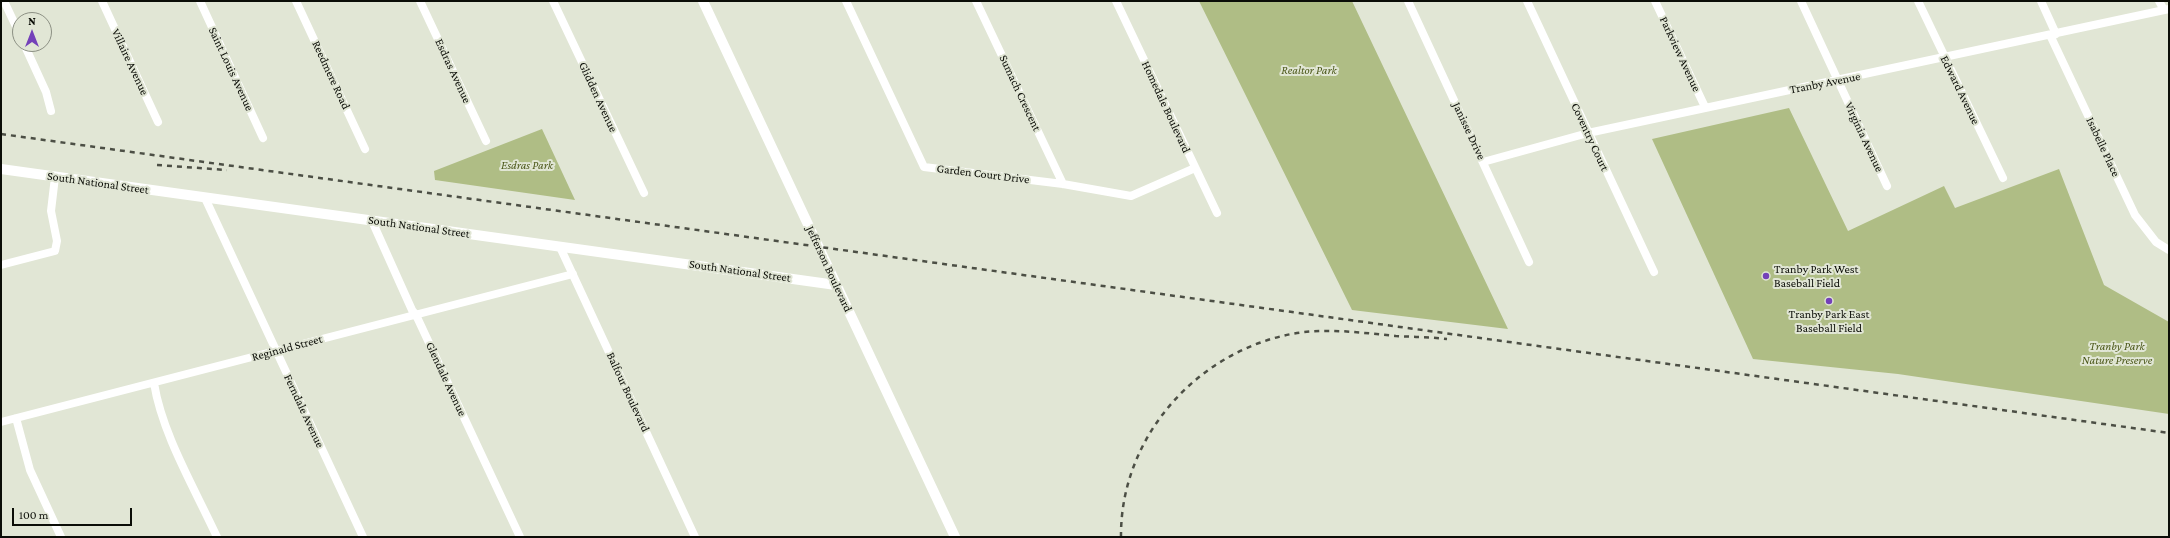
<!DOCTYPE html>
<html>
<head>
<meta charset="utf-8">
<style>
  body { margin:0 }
  #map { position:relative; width:2170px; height:538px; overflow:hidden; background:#e1e6d5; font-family:"Crimson Pro",serif }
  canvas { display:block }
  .frame { position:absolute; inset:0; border:2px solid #0b0d07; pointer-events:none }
  .north { position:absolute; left:12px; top:12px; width:40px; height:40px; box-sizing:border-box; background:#e1e6d5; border:1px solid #8b8f83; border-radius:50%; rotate:0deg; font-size:11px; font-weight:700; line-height:16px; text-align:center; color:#0b0d07 }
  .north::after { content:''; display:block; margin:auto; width:14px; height:18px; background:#7441b9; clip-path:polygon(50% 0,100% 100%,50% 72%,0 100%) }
  .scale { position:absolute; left:12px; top:508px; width:120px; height:18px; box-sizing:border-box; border:2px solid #0b0d07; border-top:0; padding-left:5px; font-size:12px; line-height:14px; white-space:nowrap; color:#0b0d07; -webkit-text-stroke:3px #e1e6d5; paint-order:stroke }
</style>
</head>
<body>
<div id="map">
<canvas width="2170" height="538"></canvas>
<div class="frame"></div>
<div class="north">N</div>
<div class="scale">100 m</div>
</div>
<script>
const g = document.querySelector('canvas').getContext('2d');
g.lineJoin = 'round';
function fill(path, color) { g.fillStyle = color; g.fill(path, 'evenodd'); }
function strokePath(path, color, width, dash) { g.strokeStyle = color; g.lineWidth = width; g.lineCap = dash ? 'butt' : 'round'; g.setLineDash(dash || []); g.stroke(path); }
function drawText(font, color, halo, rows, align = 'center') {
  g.font = font + ' "Crimson Pro",serif'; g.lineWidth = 4; g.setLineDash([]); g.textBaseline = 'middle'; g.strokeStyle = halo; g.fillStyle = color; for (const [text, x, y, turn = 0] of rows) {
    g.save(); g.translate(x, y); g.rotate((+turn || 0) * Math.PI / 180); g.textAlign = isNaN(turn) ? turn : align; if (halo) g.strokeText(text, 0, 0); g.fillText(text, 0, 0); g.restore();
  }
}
fill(new Path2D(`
  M1199,1h153l156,328 -156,-19z
  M1789,108l59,123 96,-45 11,22 104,-39 45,116 65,37v92l-271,-40 -145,-15 -101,-220z
  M542,129l33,71 -140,-20 -1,-9z`), '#afbd85');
strokePath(new Path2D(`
  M4,1l16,34
  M102,1l56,121
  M200,1l63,137
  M296,1l69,148
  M420,1l66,140
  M553,1l91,192
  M846,1l78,166 139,17 68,12 64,-28
  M976,1l87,183
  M1116,1l101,212
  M1408,1l121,261
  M1527,1l127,271
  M1655,1l50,106
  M1801,1l86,185
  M1918,1l85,177
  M2041,1l15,33
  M2159,1l5,9
  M2050,35l85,180 21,27 13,8
  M24,44l22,48 5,19
  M1483,162l105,-29 581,-124
  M205,198l158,339
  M372,221l40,89 4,5 104,222
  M560,247l135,290
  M1,265l54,-14 2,-10 -6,-30 4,-34
  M154,383c8,51 41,106 63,154
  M16,418l14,52 31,67
  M1,422l572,-148`), '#fff', 8);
strokePath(new Path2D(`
  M703,1l252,536
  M1,169l835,116`), '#fff', 10);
strokePath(new Path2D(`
  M1,134l2168,299
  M157,165l70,5
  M1121,537c-1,-101 78,-188 176,-204 33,-5 66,0 99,3 17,1 34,1 51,3`), '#4c4f45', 2.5, [5, 5]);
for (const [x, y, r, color] of [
  [1766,276,4,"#7441b9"],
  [1829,301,4,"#7441b9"]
]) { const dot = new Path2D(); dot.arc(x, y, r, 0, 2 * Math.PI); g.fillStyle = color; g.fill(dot); strokePath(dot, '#e1e6d5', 1.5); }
drawText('12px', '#0b0d07', '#e1e6d5', [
  ["Parkview Avenue",1680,54,65],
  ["Villaire Avenue",130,62,65],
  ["Saint Louis Avenue",231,69,65],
  ["Esdras Avenue",453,71,65],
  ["Reedmere Road",331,75,65],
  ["Tranby Avenue",1825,83,-11],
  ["Edward Avenue",1960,90,64],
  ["Sumach Crescent",1020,93,65],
  ["Glidden Avenue",598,97,65],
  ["Homedale Boulevard",1166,107,65],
  ["Janisse Drive",1469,131,65],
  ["Coventry Court",1590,137,65],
  ["Virginia Avenue",1864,137,65],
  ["Isabelle Place",2103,147,65],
  ["Garden Court Drive",983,174,7],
  ["South National Street",98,183,8],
  ["South National Street",419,227,8],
  ["Jefferson Boulevard",829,269,65],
  ["South National Street",740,271,8],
  ["Reginald Street",287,348,-15],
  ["Glendale Avenue",446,379,65],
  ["Balfour Boulevard",628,392,65],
  ["Ferndale Avenue",304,411,65]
]);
drawText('italic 12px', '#4c581a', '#e1e6d5', [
  ["Realtor Park",1309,70],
  ["Esdras Park",527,165],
  ["Tranby Park",2117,346],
  ["Nature Preserve",2117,360]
]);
drawText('12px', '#0b0d07', '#e1e6d5', [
  ["Tranby Park West",1774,269],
  ["Baseball Field",1774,283],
  ["Tranby Park East",1829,314,"center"],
  ["Baseball Field",1829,328,"center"]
], 'left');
</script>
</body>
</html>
